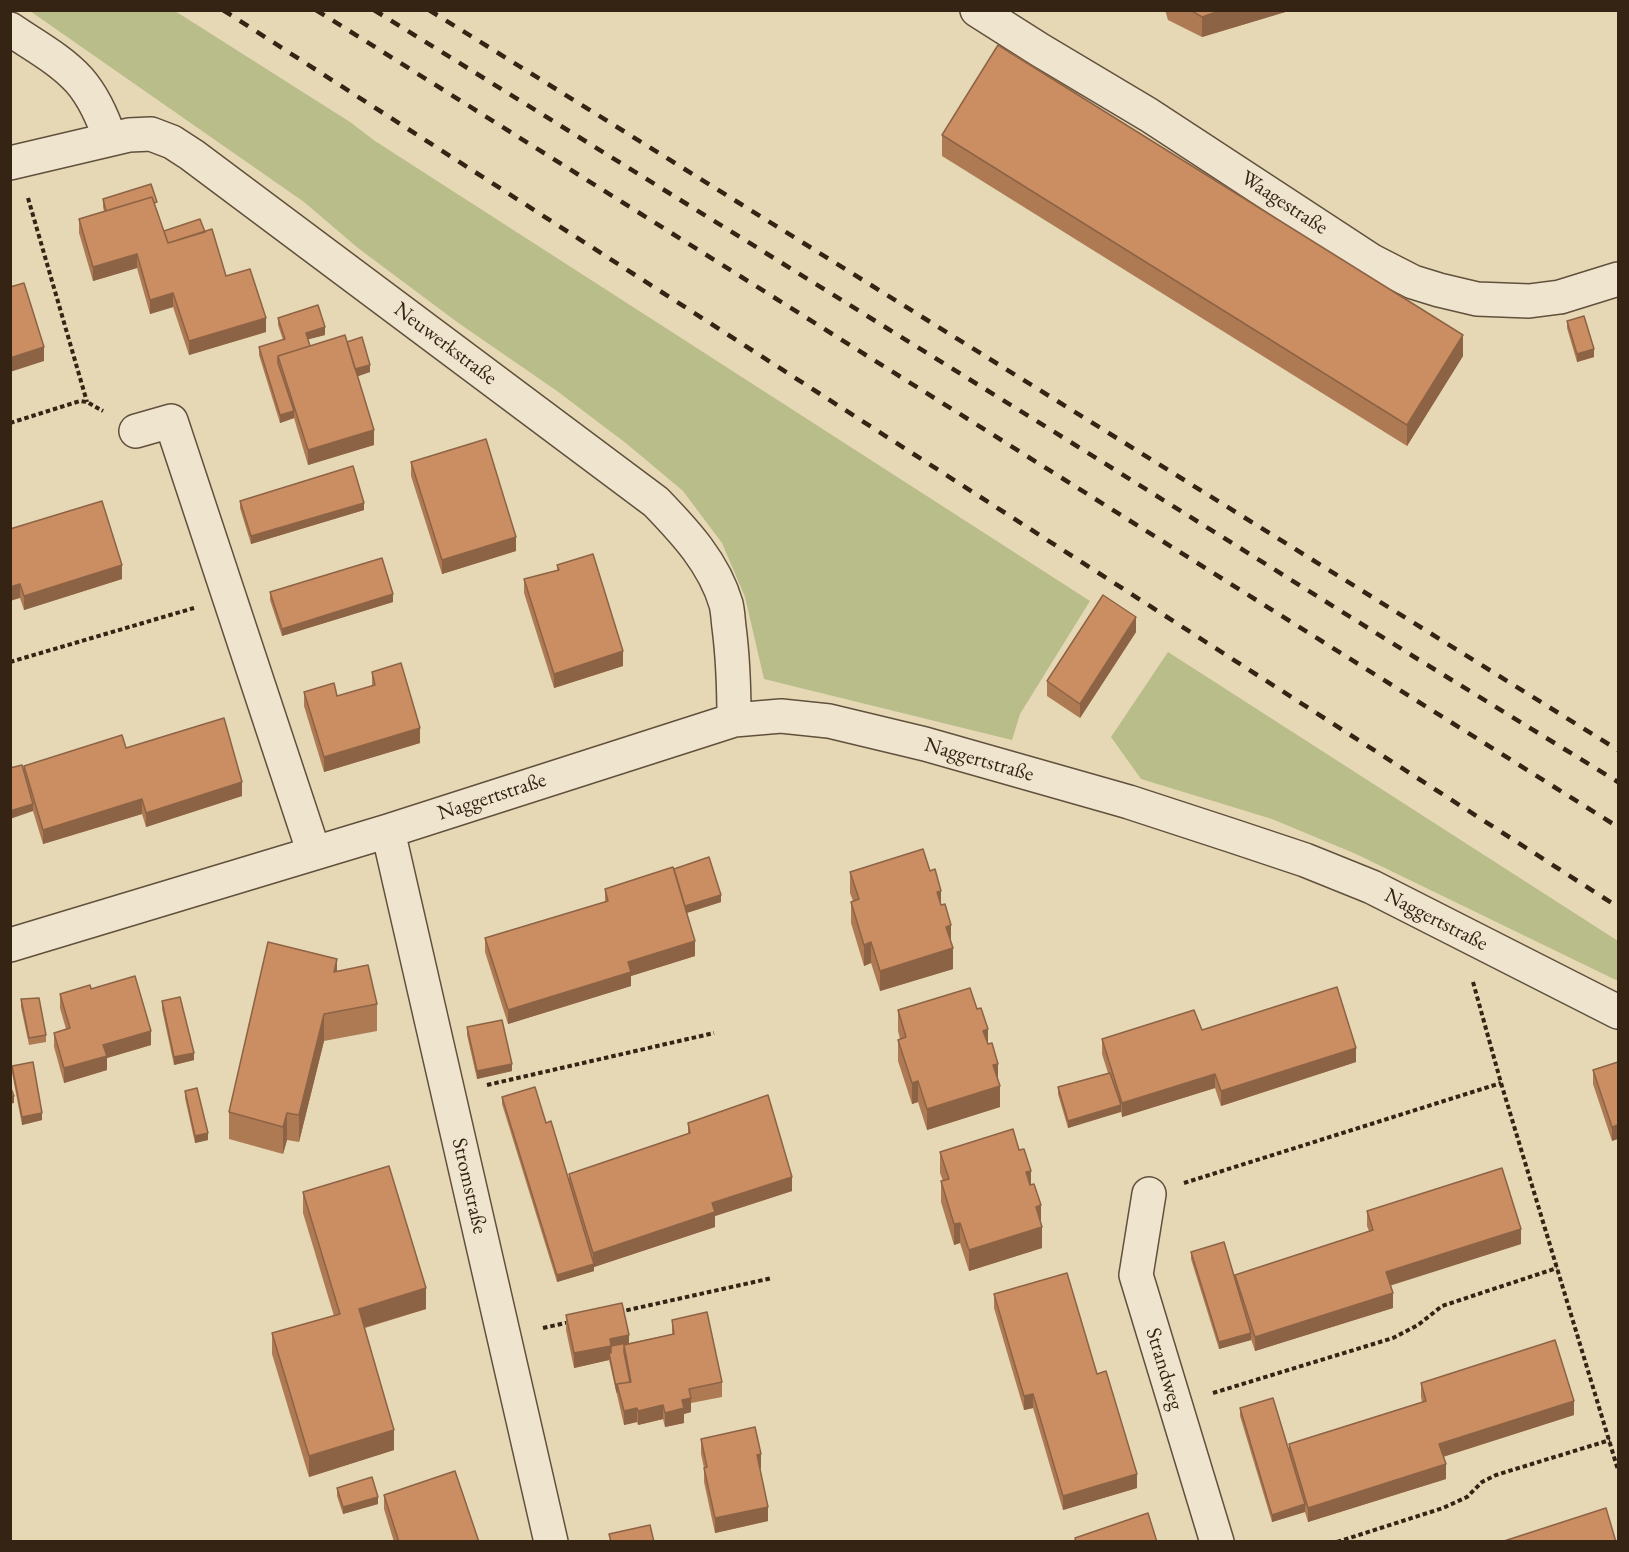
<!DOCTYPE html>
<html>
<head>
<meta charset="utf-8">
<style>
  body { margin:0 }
  #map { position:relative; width:1629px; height:1552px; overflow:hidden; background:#e6d7b5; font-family:"EB Garamond",serif }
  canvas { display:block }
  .frame { position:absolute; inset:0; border:12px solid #352314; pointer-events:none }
</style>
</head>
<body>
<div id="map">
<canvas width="1629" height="1552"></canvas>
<div class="frame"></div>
</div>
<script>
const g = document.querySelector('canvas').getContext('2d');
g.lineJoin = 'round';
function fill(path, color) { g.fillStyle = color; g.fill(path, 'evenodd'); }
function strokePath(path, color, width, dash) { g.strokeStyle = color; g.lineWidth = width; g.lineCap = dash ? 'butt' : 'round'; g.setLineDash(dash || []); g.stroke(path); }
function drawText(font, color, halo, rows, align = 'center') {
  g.font = font + ' "EB Garamond",serif'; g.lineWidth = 4.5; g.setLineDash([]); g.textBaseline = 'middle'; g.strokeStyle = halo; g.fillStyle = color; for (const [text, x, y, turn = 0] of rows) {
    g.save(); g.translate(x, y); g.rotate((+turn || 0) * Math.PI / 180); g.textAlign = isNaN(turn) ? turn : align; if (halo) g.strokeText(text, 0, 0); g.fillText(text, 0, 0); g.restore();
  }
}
fill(new Path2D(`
  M30,11h145l175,111 25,19 715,460 -70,113 -8,26 -248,-61 -19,-82 -23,-54 -39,-52 -56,-47 -70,-53 -100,-69 -99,-74 -54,-46z
  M1168,652l450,289v40l-262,-127 -84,-35 -131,-40 -30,-42z`), '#b9bd8a');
const street = new Path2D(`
  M977,10l63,40 109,65 223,146 41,21 26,8 38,9 52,2 31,-4 58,-18
  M10,29c23,16 50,30 69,51 15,17 24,38 31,59
  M10,163l119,-28 22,-1 21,8 20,13 464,347c29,30 58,61 70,102 2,8 2,16 3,23 4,31 5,62 5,93
  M136,431l35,-10 143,432
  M388,831l163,711
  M10,945l378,-114 346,-111 47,-4 48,5 96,23 204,58 104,34 72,24 67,27 246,125
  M1149,1194l-13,81 81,267`);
strokePath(street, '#61503c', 36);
strokePath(new Path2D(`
  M28,198l59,204
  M10,423l70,-22 7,1 16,9
  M10,662l184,-54
  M1473,982l28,101 117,387
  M487,1085l227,-52
  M1184,1183l317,-100
  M619,1312l153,-34
  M543,1328l27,-6
  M1213,1393l180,-55 25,-13 24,-19 115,-38
  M1337,1542l106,-34 24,-11 15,-15 14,-7 114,-35`), '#352314', 4, [4.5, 3]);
strokePath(street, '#efe5cf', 33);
strokePath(new Path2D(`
  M223,10l1395,897
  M316,10l1302,817
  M374,10l690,428 352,220 202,124
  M429,10l1189,740`), '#352314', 4.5, [10, 10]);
fill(new Path2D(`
  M1165,10h127l-90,27 -34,-17z
  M942,135l521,221 -56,90 -465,-290z
  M103,199l54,11 7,21 41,1 21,44 40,56 -77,23 -16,-48 -23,7 -13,-46 -44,13 -14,-48v-14l25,-8 -1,-4z
  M278,318l47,17 -17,4 2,7 37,-4 23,30 -13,4 17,69 -66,20 -14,-47 -14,5 -21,-68v-8l24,-7 -5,-15z
  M1567,321l27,36 -17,5 -10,-34z
  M411,462l105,89 -74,23 -31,-98z
  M240,501l124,9 -113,34 -11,-36z
  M10,529l112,50 -98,31 -4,-12z
  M557,565l66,101 -69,22 -30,-95v-14l33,-9z
  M270,592l123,10 -111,34 -12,-36z
  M1136,632l-56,86 -33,-22v-15z
  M372,672l48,71 -96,29 -20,-66v-14l33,4 35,-10z
  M126,748l116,48 -96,31 -4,-13 -99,30 -10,-33 -9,-37v-8z
  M674,869l47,33 -34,11 8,43 -64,20v10l-123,38 -23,-72v-14l120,-36v-13z
  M850,872l91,33 10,37 2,27 -73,22 -9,-28 -7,3 -13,-43v-21l2,-1 -3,-8z
  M337,972l40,32v27l-53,10 -25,101 -12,-2 -4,14 -54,-15v-27z
  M60,994l91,51 -44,13v12l-43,13 -10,-36v-14l12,-4 -6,-21z
  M21,999l25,36v7l-17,3 -8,-38z
  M162,1001l32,59 -20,5 -12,-56z
  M898,1010l90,33 10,38 2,26 -73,23 -9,-28 -6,2 -14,-43v-21l2,-1 -2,-8z
  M467,1027l45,44 -35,8 -10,-44z
  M1202,1030l154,32 -135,44 -6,-18 -93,29 -1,-6 -53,17 -10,-34v-7l50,-14 -6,-19v-15z
  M1618,1062l-6,79 -19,-57v-14z
  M12,1066l30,54 -20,5 -10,-52z
  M185,1091l23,49 -13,3 -10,-45z
  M502,1097l44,26 23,59v-8l119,-40v-11l104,68 -77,25v11l-121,40v4l-37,11 -55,-178z
  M940,1152l91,33 10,37 1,26 -73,23 -9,-28 -6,2 -13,-43v-21h2l-3,-8z
  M303,1192l123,117 -61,19 29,122 -85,27 -37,-123v-21l62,-17 -31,-103z
  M1367,1211l154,33 -131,41 3,23 -138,43 -4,-12v1l-32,9 -28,-90v-7l44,29v-6l134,-44 -2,-5z
  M994,1294l143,194 -74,22 -30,-102 -9,2 -30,-102z
  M566,1315l63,28 43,-9v-14l50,62v15l-31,6v9l-7,2v9l-19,4 -2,-8 -25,6 -1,-3 -13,3 -15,-65 -35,8 -8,-38z
  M1421,1383l153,32 -131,42 3,22 -138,43 -3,-10 -33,10 -32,-106v-8l49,43v-7l133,-42 -1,-5z
  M701,1439l60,29 -1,1 8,52 -53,12 -11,-51v-14l-3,-14z
  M337,1488l41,16 -35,10 -6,-18z
  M384,1495l95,47h-85l-10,-33z`), '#ae7a54');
fill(new Path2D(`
  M1222,10h70l-90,27v-20z
  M137,254v14l-44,13v-14z
  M173,293v14l-23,7v-14z
  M266,318v14l-77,23v-14z
  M325,327v8l-19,5v-7z
  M1463,335v21l-56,90v-21z
  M44,347v14l-34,11v-14z
  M1594,349v8l-17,5v-8z
  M370,365v7l-17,6v-8z
  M294,411v7l-14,5v-8z
  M374,430v15l-66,20v-15z
  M364,503v7l-113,34v-8z
  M516,537v14l-74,23v-14z
  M122,565v14l-98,31v-14z
  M20,584v14l-10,3v-14z
  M393,594v8l-111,34v-7z
  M1136,617v15l-56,86v-14z
  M623,651v15l-69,22v-14z
  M420,728v15l-96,29v-15z
  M242,782v14l-96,31v-14z
  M142,799v15l-99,30v-14z
  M33,804v7l-23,8v-8z
  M941,891v21l-4,-20z
  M721,895v7l-38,12v-7z
  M951,925v21l-5,-19z
  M695,941v15l-64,20v10l-123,38v-14l120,-48z
  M871,942v21l-7,3v-21z
  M953,948v21l-73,22v-20z
  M337,959v27l-3,-14z
  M324,1014v27l-25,101v-27z
  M988,1029v21l-5,-19z
  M151,1031v14l-44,13v12l-43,13v-15l39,-23z
  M1356,1048v14l-135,44v-15z
  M194,1053v7l-20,5v-8z
  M512,1064v7l-35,8v-8z
  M998,1064v21l-5,-20z
  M1215,1074v14l-93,29v-14z
  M918,1081v21l-6,2v-21z
  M1000,1086v21l-73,23v-21z
  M14,1096v7l-4,1v-7z
  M1121,1105v7l-53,16v-7z
  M42,1113v7l-20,5v-8z
  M287,1113v27l-4,14v-27z
  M1618,1125v14l-6,2v-14z
  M208,1133v7l-13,3v-7z
  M1031,1171v20l-5,-19z
  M792,1177v14l-77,25v11l-121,40v4l-37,11v-7l36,-11v-11l119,-50z
  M1041,1205v21l-5,-19z
  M960,1223v20l-6,2v-21z
  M1042,1227v21l-73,23v-21z
  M1521,1229v15l-135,43v-15z
  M426,1288v21l-67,20v-20z
  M1393,1293v15l-138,43v-14z
  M1251,1333v7l-32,9v-7z
  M629,1335v14l-5,-4v6l-15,2v7l-35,8v-15l36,-14z
  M1033,1394v14l-9,2v-14z
  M691,1398v14l-7,2v9l-19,4v-14l17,-13z
  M1574,1401v14l-135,43v-14z
  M663,1405v14l-25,6v-14z
  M637,1408v14l-13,3v-14z
  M394,1430v20l-85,27v-21z
  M761,1454v14l-4,2v-15z
  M1446,1464v15l-138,43v-14z
  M1137,1474v14l-74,22v-14z
  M378,1497v7l-35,10v-7z
  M1305,1504v8l-33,10v-7z
  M768,1507v14l-53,12v-15z`), '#8d6345');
const building = new Path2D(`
  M1190,10h32l-20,7z
  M998,45l465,290 -56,90 -465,-290z
  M151,184l6,18 -3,1 -2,-6 -46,14 -3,-12z
  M152,197l16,46 44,-14 14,47 24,-7 16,49 -77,23 -16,-48 -23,7 -13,-46 -44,13 -14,-48z
  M200,219l5,13 -37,11 -4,-12z
  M24,283l20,64 -34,11v-71z
  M318,305l7,22 -19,6 4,13 -32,10v7l16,48 -14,4 -21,-68 26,-8 -7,-21z
  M1584,316l10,33 -17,5 -10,-33z
  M345,335l29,95 -66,20 -30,-94z
  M362,337l8,28 -15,4 -8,-27z
  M486,439l30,98 -74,23 -31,-98z
  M353,466l11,37 -113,33 -11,-35z
  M102,501l20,64 -98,31 -4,-12 -10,3v-58z
  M593,554l30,97 -69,23 -30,-95 35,-9 -2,-5z
  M382,558l11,36 -111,35 -12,-37z
  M1103,595l33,22 -56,87 -33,-23z
  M401,663l19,65 -96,29 -20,-65 30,-9 3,13 38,-11 -3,-13z
  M224,718l18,64 -96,31 -4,-14 -99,31 -19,-64 98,-31 4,13z
  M22,765l11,39 -23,7v-43z
  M923,849l7,22 5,-2 6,22 -4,1 4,13 4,-1 6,21 -5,2 7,21 -73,23 -9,-29 -7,3 -13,-43 8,-3 -9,-27z
  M709,857l12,38 -36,11 -11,-37z
  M673,867l22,74 -67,21 3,10 -123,38 -23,-72 123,-37 -3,-12z
  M268,942l69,17 -3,13 34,-7 9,39 -53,10 -25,101 -12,-2 -4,14 -54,-15z
  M135,976l16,55 -48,14 4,11 -43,12 -10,-35 16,-5 -10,-34 30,-9 1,4z
  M1337,987l19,61 -135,43 -6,-17 -93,29 -20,-64 92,-29 8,20z
  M970,988l7,21 4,-1 7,21 -5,2 5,13 4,-1 6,21 -5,1 7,21 -73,23 -9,-28 -6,2 -14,-43 8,-3 -8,-27z
  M180,997l14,56 -20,4 -12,-56z
  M39,998l7,37 -17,3 -8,-39z
  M502,1020l10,44 -35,7 -10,-44z
  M33,1062l9,51 -20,4 -10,-51z
  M1618,1062v63l-6,2 -19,-57z
  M1110,1073l11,32 -53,16 -10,-34z
  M10,1086l4,10 -4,1z
  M535,1087l11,36 5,-2 43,143 -37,11 -55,-178z
  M197,1088l11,45 -13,3 -10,-45z
  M768,1095l24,82 -80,26 3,9 -122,41 -24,-79 121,-41 -2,-10z
  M1013,1129l6,21 5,-1 7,22 -5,1 4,13 4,-1 7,21 -5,2 6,20 -73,23 -9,-27 -6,1 -13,-43 8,-2 -9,-27z
  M389,1166l37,122 -67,21 35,121 -85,26 -37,-123 68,-19 -37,-122z
  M1502,1168l19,61 -135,43 7,21 -138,44 -20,-62 138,-45 -6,-19z
  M1224,1242l27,91 -32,9 -28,-90z
  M1067,1273l30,101 9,-3 31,103 -74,22 -30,-102 -9,2 -30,-102z
  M622,1303l7,32 -19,4 1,7 -37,7 -8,-38z
  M707,1312l15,70 -33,7 2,9 -9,2 2,8 -19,5 -2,-8 -25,6 -1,-3 -13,3 -7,-27 14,-2 -7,-37 50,-11 -2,-14z
  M1555,1340l19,61 -135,43 7,20 -138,44 -19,-64 137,-43 -5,-18z
  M627,1343v1l-3,1v7l6,30 -13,2v8l-8,-39h2v-7z
  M1273,1398l32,106 -33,11 -32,-107z
  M755,1427l6,27 -4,1 11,52 -53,11 -11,-50 3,-1 -6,-28z
  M455,1471l24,71h-80l-15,-47z
  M372,1477l6,20 -35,10 -6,-19z
  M1606,1508l10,34h-115z
  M1148,1513l9,29h-81l-1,-4z
  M650,1525l4,17h-43l-2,-8z`);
fill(building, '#ca8e62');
strokePath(building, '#8d6345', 1.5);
drawText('21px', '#352314', '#efe5cf', [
  ["Waagestraße",1284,203,33],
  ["Neuwerkstraße",445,344,37],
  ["Naggertstraße",979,760,16],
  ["Naggertstraße",492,797,-18],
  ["Naggertstraße",1436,920,27],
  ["Stromstraße",469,1186,77],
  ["Strandweg",1164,1369,73]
]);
</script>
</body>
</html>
